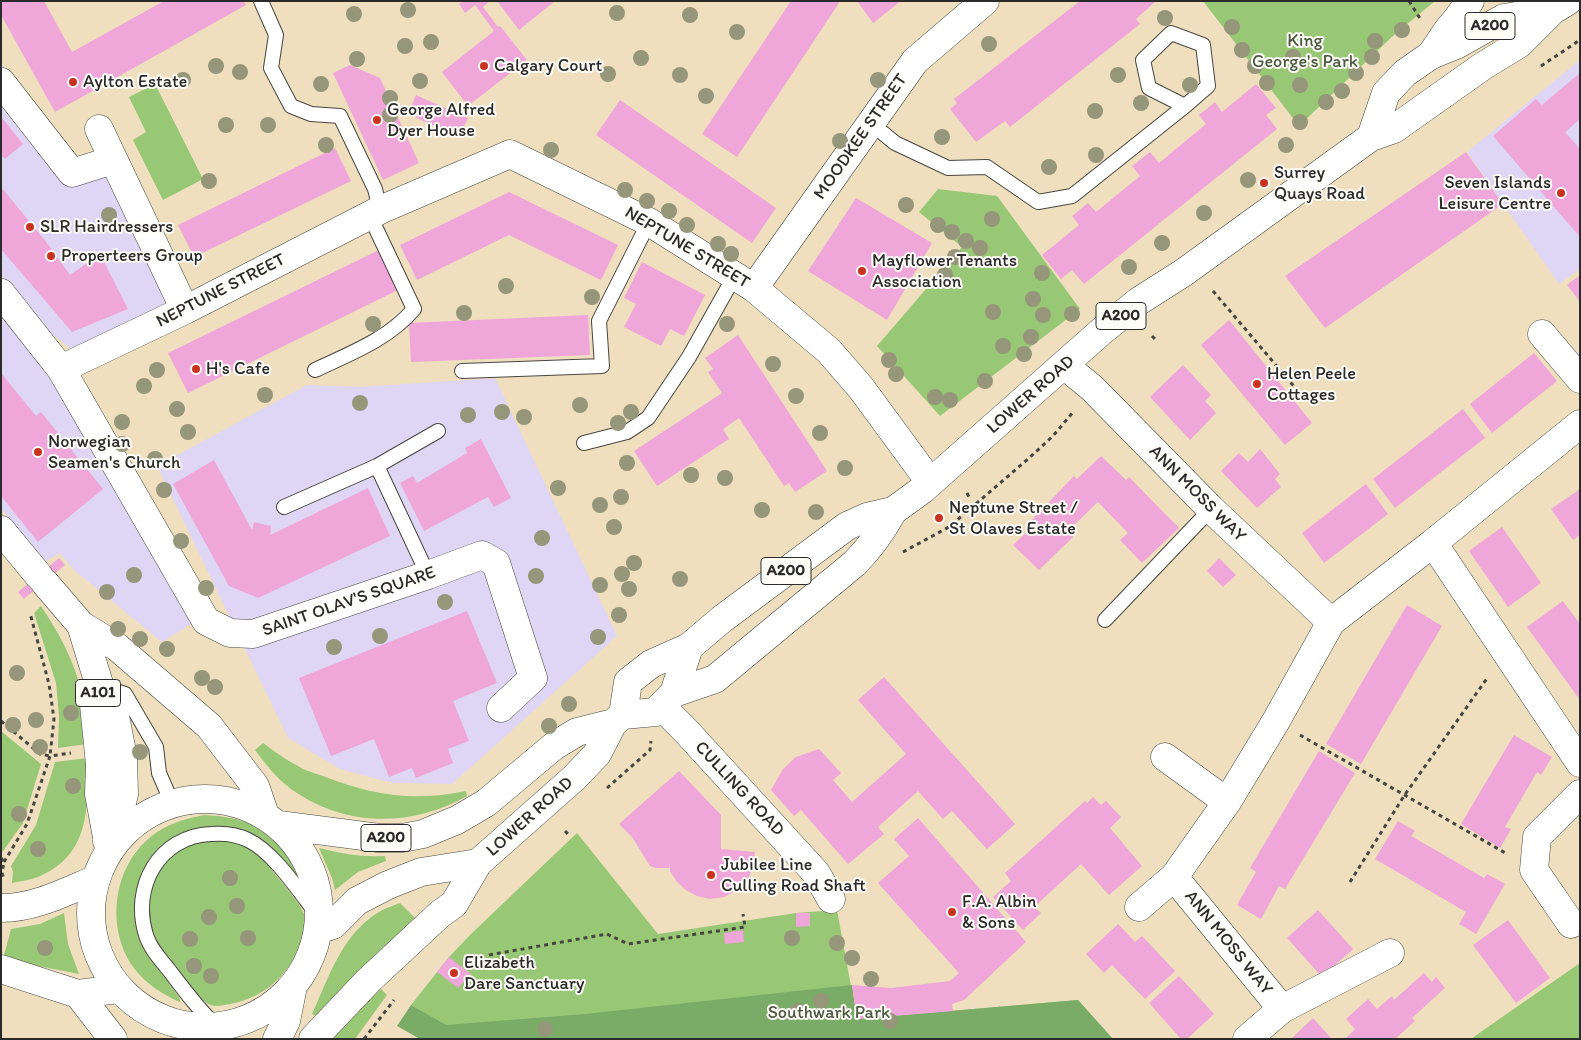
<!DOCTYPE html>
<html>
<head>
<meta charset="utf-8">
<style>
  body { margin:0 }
  #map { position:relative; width:1581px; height:1040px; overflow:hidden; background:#efdfbe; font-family:Itim,sans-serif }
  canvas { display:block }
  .frame { position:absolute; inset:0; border:2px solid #2b2b2b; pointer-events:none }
</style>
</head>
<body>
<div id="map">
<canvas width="1581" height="1040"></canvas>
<div class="frame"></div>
</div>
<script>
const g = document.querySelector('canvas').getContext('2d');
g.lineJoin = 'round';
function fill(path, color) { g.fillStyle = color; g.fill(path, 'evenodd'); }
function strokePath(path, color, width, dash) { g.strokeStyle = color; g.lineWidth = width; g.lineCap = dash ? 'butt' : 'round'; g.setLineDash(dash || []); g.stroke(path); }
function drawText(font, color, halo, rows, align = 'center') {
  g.font = font + ' Itim,sans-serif'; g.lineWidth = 4; g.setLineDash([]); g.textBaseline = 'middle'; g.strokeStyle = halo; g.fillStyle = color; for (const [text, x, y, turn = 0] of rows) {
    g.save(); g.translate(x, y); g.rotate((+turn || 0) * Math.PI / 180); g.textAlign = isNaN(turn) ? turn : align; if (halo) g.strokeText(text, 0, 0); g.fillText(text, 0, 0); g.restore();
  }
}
fill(new Path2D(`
  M1580,60v209l-21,15 -92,-132z
  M1,63l83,116 25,-8 56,110 -1,24 -92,45 -26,-21 -45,-55z
  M1,292l190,332 -29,18 -88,-72 -14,-17 -14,8 -45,-52z
  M495,378l122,258 -165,148 -60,-1 -52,-14 -52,-31 -131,-272 150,-81 53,2z`), '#dfd5f5');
fill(new Path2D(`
  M1203,1h232l-40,33 -96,92z
  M155,84l48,95 -40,21 -30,-60 13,-8 -17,-35z
  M938,189l59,7 83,113 -140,107 -63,-70 85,-99 -43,-35z
  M41,606c19,29 35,57 41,91 3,16 4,31 5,47l-29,4 1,-32 -3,-33 -22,-70z
  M1,731l40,33 -18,59 -22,31z
  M263,743c11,8 23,17 35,23 7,5 17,7 25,10 47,19 92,26 143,15l1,5c-58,33 -128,31 -181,-11 -12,-10 -22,-23 -31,-35z
  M88,758c0,48 3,97 -50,119 -8,3 -18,4 -26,6l1,-11 -2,-6 25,-41 19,-63z
  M204,815c43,1 83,19 98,62l-3,2 -15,-19 -13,9c11,15 29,32 35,50 2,7 -2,16 -4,23 -12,32 -38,56 -72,62 -7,1 -13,3 -19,1 -10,-3 -24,-25 -31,-34l-13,9 13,19v3c-18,-8 -34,-18 -46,-34 -32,-44 -19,-114 30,-140 13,-7 26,-10 40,-13z
  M577,833l81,101 138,-21 41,-3 20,109 221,-19 35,39h-646l-56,-34 38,-48 22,-23z
  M319,848c24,6 41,9 66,8l1,5 -28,11 -23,18 -3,-12z
  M400,903l17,17 -101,96 -4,-2c17,-37 30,-80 67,-102 6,-4 14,-6 21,-9z
  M64,913l4,31 11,30 -76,-15 8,-30 29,-5z
  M1580,963v76h-109l14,-10z
  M381,989l6,6 -32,44h-23l20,-23z`), '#98c776');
fill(new Path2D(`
  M852,985l5,34 221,-19 35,39h-693l-23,-13 14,-21 35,20 139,-11z`), '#7aac67');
fill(new Path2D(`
  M1,1h43l28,51 92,-51h80l2,4 -191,107 -54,-97z
  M463,1h27l-7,6 15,20 2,-1 27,34 -59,46 -26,-34 52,-41 -19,-26 -10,8 -6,-9z
  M497,1h58l-36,29z
  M791,1h46l2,2 -102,154 -35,-23z
  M857,1h44l-28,22z
  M1080,1h76l-20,18 4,5 -130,103 -5,-6 -29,21 -26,-33 7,-6 -3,-4z
  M350,65l30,13 39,85 -36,17 -50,-107z
  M1580,73v46l-15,13 15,17v88l-87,-101 43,-37 6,6z
  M1256,84l20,24 -10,7 11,14 -193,155 -12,-14 -11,9 -19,-24 37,-30 -7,-9 16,-13 8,9 44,-36 -8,-10 18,-14 9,11 47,-39 -7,-9 16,-13 7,10z
  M416,95l52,23 -9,19 -51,-23z
  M620,100l156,108 -24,35 -156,-108z
  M2,118l21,26 -18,15 -4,-4z
  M335,148l16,33 -157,76 -16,-32z
  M1466,152l37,52 -178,124 -40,-52z
  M1,187l46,56 23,32 30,-21 28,55 -56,23 -71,-83z
  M509,192l109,53 -17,35 -92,-45 -92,45 -17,-35z
  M856,198l76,45 -45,77 -79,-49z
  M379,250l19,40 -210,103 -20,-40z
  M642,262l63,33 -21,41 -14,-7 -9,17 -37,-19 12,-23 -12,-6z
  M1580,275v27l-13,-17z
  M588,315l2,40 -179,7 -2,-39z
  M1229,320l83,103 -27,22 -84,-100z
  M738,335l89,136 -32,21 -6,-9 -5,3 -45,-68 -16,11 6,10 -72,47 -23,-35 88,-58 -14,-21 5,-3 -8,-11z
  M1534,353l23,28 -65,52 -22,-29z
  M1183,365l28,30 -6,6 11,12 -26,27 -40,-43z
  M1,373l35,43 5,-4 62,77 -65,53 -37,-46z
  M1463,409l22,29 -90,70 -22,-29z
  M481,439l30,59 -17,9 -6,-10 -64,34 -24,-48 13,-7 4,7 50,-30 -2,-5z
  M1260,449l20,25 -5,5 6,8 -24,21 -36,-37 18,-18 9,9z
  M1101,456l25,24 3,-3 50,51 -37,35 -22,-23 8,-7 -30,-31 -30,29 5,6 -34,33 -26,-25 18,-17 -4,-3 47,-49 3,3z
  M214,460l38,70 2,-8 17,4 -1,9 98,-47 22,48 -132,62 -29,-12 -56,-102z
  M1366,484l22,30 -64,49 -22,-30z
  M1580,489v46l-7,5 -22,-31z
  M1502,527l39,56 -33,24 -39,-56z
  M59,558l6,7 -41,34 -6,-7z
  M1219,558l17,17 -13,12 -16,-16z
  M1563,601l17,23v76l-53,-73z
  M1407,605l35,21 -81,138 -35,-20z
  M467,611l30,72 -44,18 16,40 -21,8 5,14 -37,15 -4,-10 -23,9 -15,-38 -43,17 -32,-78z
  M884,677l131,147 -28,25 -35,-38 -9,8 -25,-28 -40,36 6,7 -36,30 -47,-54 -7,6 -23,-26 12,-21 13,-12 23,-8 22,24 -8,7 19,22 54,-48 -48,-54z
  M1514,735l38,22 -11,18 -4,-3 -32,55 6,2 -11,19 -39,-24z
  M1319,751l36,22 -70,116 -6,-3 -18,33 -24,-14 19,-33 -6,-4z
  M679,771l42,44v34l34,3 -2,14 -5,14 -11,10 -13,7 -14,2 -13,-3 -11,-6 -9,-8 -7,-11 -1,-8v5h-13l-6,-2 -18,-29 -13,-13z
  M1093,797l8,8 5,-4 15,16 -11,11 32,38 -33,29 -28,-31 -47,43 7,6 -18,17 -30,-33 18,-16 -6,-8 80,-72 2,2z
  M918,818l108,124 -62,58 -12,4 1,7 -96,8 -5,-34 39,3 59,-7 9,-8 -81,-90 31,-27 -15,-17z
  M1398,821l17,10 -4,5 73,42 3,-4 18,10 -29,50 -17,-10 7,-12 -91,-53z
  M1318,910l35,39 -31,28 -35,-39z
  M796,913h14v13l-14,1z
  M1508,920l42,58 -34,25 -43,-58z
  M1118,924l17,18 7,-6 33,35 -30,28 -33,-34 -8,8 -18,-19z
  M743,930l1,12 -19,2 -1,-11z
  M449,957l22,17 -13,14 -21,-16z
  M1424,973l8,9 4,-5 9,11 -33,30 3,3 -20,18h-50l10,-10 -9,-10 22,-20 9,10 15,-13 2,4z
  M1179,976l35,38 -27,25h-6l-32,-36z
  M1313,1018l19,21h-41z`), '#eea7d8');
const service = new Path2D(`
  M261,1l15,34 -5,33 20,38 20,8 29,2 35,73 5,21
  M872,124l23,19 53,25 39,-1 51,35 34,-6 113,-90 23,-20 -5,-41 -32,-12 -28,27 6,28 36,18
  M315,370c34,-16 74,-31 99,-61l-44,-93
  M462,371l140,-5 -3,-45 50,-99
  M584,443l43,-11 21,-14 41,-61 45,-80
  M377,466l51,109
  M284,507l93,-41 61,-35
  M1105,620l106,-111
  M106,688l19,6 31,53 3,26 13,30
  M217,1027c-19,-18 -32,-36 -48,-57 -9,-11 -19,-22 -23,-35 -15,-48 13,-99 65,-101 13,-1 25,0 37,6 26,12 53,54 71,77`);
const minor = new Path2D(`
  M1,82l71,91 41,-13
  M99,129l86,181
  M754,288l161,-227 70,-60
  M1,293l60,76 145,252 24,12 23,1 175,-59 54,-20 14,8 37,115 -32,30
  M1542,334l38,45
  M1064,365l28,23 119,121 120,113 102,-79
  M61,369l124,-59 195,-100 130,-56 139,68 105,66 75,63 32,37 69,94
  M1580,424l-147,119 147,220
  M661,706l25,25 130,142 15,26
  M1165,757l62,45
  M1174,877l108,132 108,-56
  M1139,907l35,-30 53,-75 49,-81 55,-99
  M1571,924l-37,-54 3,-33 43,-43
  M1247,1039l35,-30`);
const tertiary = new Path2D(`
  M1431,55l16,-24 10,-12 13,-18`);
const secondary = new Path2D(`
  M1,908c34,0 64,-16 95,-29
  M1,969l77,25 40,-5
  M78,994l35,45`);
const primary = new Path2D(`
  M1371,137l15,-44 19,-20 26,-18 25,-10 48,-27 49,-8
  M1,530l38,46
  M45,583l36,42 36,22 92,79 46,60 10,29
  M81,625l19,62 -6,18 6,59 -1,30 8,43
  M100,687l12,14 11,56 1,37 -2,8 -15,39
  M674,693l41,-14 140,-116c16,-16 27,-32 38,-52
  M623,715l5,-33 23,-18 38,-17 33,-28 125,-93 20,-9 26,-6 29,-21 181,-160 36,-29 44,-28 188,-136 23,-8 89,-63 36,-22 34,-34 15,-9
  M91 913a114 114 0 1 1 228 0a114 114 0 1 1-228 0Z
  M279,825l100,13h23l21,-4 34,-14 29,-17 68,-57 23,-14 36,-9
  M318,930l15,-5 24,-24 31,-16 33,-13 57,-9 96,-85 23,-24 16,-31 10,-8 33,-3 18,-19 15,-46
  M277,1039l9,-18 7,-35
  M313,1039l55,-58 72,-67 14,-10 24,-41`);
strokePath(service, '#484641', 16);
strokePath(minor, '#484641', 29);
strokePath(tertiary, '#484641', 29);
strokePath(secondary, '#484641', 29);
strokePath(primary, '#484641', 29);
strokePath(new Path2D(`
  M1409,1l12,19
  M1541,66l39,-26
  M1213,291l90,106
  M1152,336l4,4
  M967,493l2,4
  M979,510l5,5
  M903,552l46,-25 79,-68 25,-23 21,-25
  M1,721l39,33 10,2 4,-37 -5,-35 -19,-71
  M1300,735l207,119
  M607,788l43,-38 1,-9
  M565,831l3,3
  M1,858l3,4 -2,11 2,6
  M4,862l23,-38 23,-68 21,-3
  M1350,882l54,-86 84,-119
  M489,955l118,-21 21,10 117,-17 -2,-13
  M364,1039l30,-39`), '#484641', 3, [4, 4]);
strokePath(service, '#fff', 14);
strokePath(minor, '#fff', 28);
strokePath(tertiary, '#fff', 28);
strokePath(secondary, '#fff', 28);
strokePath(primary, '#fff', 28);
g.fillStyle = '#95967a';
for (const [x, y] of [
  [408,10],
  [617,13],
  [354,14],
  [690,15],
  [1165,18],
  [1232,27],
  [1402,30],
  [737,32],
  [1375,41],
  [431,42],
  [989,44],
  [405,46],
  [1242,50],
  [1293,57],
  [1372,57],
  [641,58],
  [357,59],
  [216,66],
  [1255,66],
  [240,72],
  [1356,73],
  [608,74],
  [680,75],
  [1118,75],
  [183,80],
  [878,80],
  [420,81],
  [1267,83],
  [321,84],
  [1190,85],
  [1300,85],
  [1342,91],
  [706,96],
  [390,98],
  [1326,102],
  [1141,103],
  [1095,111],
  [390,115],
  [1300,122],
  [226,125],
  [268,125],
  [942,137],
  [840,141],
  [326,145],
  [1286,145],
  [551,150],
  [1096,155],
  [1049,167],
  [1248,180],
  [209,181],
  [625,190],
  [647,201],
  [906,205],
  [669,211],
  [1204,213],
  [109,215],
  [992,219],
  [687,225],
  [938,225],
  [952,232],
  [966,241],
  [1162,243],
  [718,244],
  [980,248],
  [731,254],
  [955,257],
  [1129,267],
  [1042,273],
  [945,275],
  [506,286],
  [592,297],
  [1033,299],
  [993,312],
  [464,313],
  [1072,314],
  [1043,315],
  [373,324],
  [727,324],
  [1031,337],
  [1003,346],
  [1024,354],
  [889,360],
  [773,364],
  [157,370],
  [896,374],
  [985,381],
  [144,386],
  [265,395],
  [796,396],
  [935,397],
  [950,400],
  [360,403],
  [580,405],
  [177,409],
  [502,412],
  [631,412],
  [468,415],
  [524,417],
  [122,422],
  [618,423],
  [188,432],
  [820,433],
  [122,444],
  [155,459],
  [627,463],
  [845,468],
  [691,475],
  [725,478],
  [558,488],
  [164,490],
  [621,497],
  [600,505],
  [762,510],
  [816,512],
  [614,527],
  [542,538],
  [181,541],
  [634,563],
  [622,574],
  [134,575],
  [536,576],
  [680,579],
  [600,585],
  [206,588],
  [629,589],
  [107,592],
  [445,602],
  [619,615],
  [118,629],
  [380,636],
  [598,637],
  [140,639],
  [334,647],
  [167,649],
  [17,673],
  [202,678],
  [215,687],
  [569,704],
  [71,713],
  [36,720],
  [13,725],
  [549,726],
  [40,747],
  [140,752],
  [73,786],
  [19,814],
  [38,849],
  [230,878],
  [237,906],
  [209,917],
  [248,938],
  [792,938],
  [190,939],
  [837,943],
  [45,948],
  [852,958],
  [194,966],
  [211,976],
  [871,979],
  [821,1001],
  [798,1011],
  [890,1021],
  [545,1029]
]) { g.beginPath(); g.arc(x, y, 8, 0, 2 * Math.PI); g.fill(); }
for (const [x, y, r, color] of [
  [484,66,5,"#c8321e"],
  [73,82,5,"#c8321e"],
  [377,120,5,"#c8321e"],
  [1264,183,5,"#c8321e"],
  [1561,193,5,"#c8321e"],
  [30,227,5,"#c8321e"],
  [51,256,5,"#c8321e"],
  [862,271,5,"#c8321e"],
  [196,369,5,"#c8321e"],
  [1257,384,5,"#c8321e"],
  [38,452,5,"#c8321e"],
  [939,518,5,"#c8321e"],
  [711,875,5,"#c8321e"],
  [952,912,5,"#c8321e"],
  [454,973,5,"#c8321e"]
]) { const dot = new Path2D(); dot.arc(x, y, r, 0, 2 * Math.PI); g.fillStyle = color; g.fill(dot); strokePath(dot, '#fdfcf7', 2); }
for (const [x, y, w] of [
  [1490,26,50],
  [1121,316,50],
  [786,571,50],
  [98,693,45],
  [386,838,50]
]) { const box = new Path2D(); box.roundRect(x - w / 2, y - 13.5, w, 27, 4); g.fillStyle = '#fdfcf7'; g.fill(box); strokePath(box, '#2b2b2b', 1); }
drawText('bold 16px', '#2b2b2b', null, [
  ["A200",1490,26],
  ["A200",1121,316],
  ["A200",786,571],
  ["A101",98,693],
  ["A200",386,838]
]);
drawText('18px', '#4c5a42', '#fdfcf7', [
  ["King",1305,41],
  ["George's Park",1305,62],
  ["Southwark Park",829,1013]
]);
drawText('18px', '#2b2b2b', '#fdfcf7', [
  ["Calgary Court",494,66],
  ["Aylton Estate",83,82],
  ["George Alfred",387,110],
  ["Dyer House",387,131],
  ["Surrey",1274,173],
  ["Quays Road",1274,194],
  ["Seven Islands",1551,183,"right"],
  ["Leisure Centre",1551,204,"right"],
  ["SLR Hairdressers",40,227],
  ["Properteers Group",61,256],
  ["Mayflower Tenants",872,261],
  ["Association",872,282],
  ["H's Cafe",206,369],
  ["Helen Peele",1267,374],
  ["Cottages",1267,395],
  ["Norwegian",48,442],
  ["Seamen's Church",48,463],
  ["Neptune Street /",949,508],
  ["St Olaves Estate",949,529],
  ["Jubilee Line",721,865],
  ["Culling Road Shaft",721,886],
  ["F.A. Albin",962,902],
  ["& Sons",962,923],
  ["Elizabeth",464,963],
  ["Dare Sanctuary",464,984]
], 'left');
drawText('18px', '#2b2b2b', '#fdfcf7', [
  ["MOODKEE STREET",861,137,-55],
  ["NEPTUNE STREET",687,248,31],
  ["NEPTUNE STREET",221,291,-27],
  ["LOWER ROAD",1031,395,-41],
  ["ANN MOSS WAY",1197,494,45],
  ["SAINT OLAV'S SQUARE",349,602,-19],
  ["CULLING ROAD",739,789,47],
  ["LOWER ROAD",530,817,-42],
  ["ANN MOSS WAY",1228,943,51]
]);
</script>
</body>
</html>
